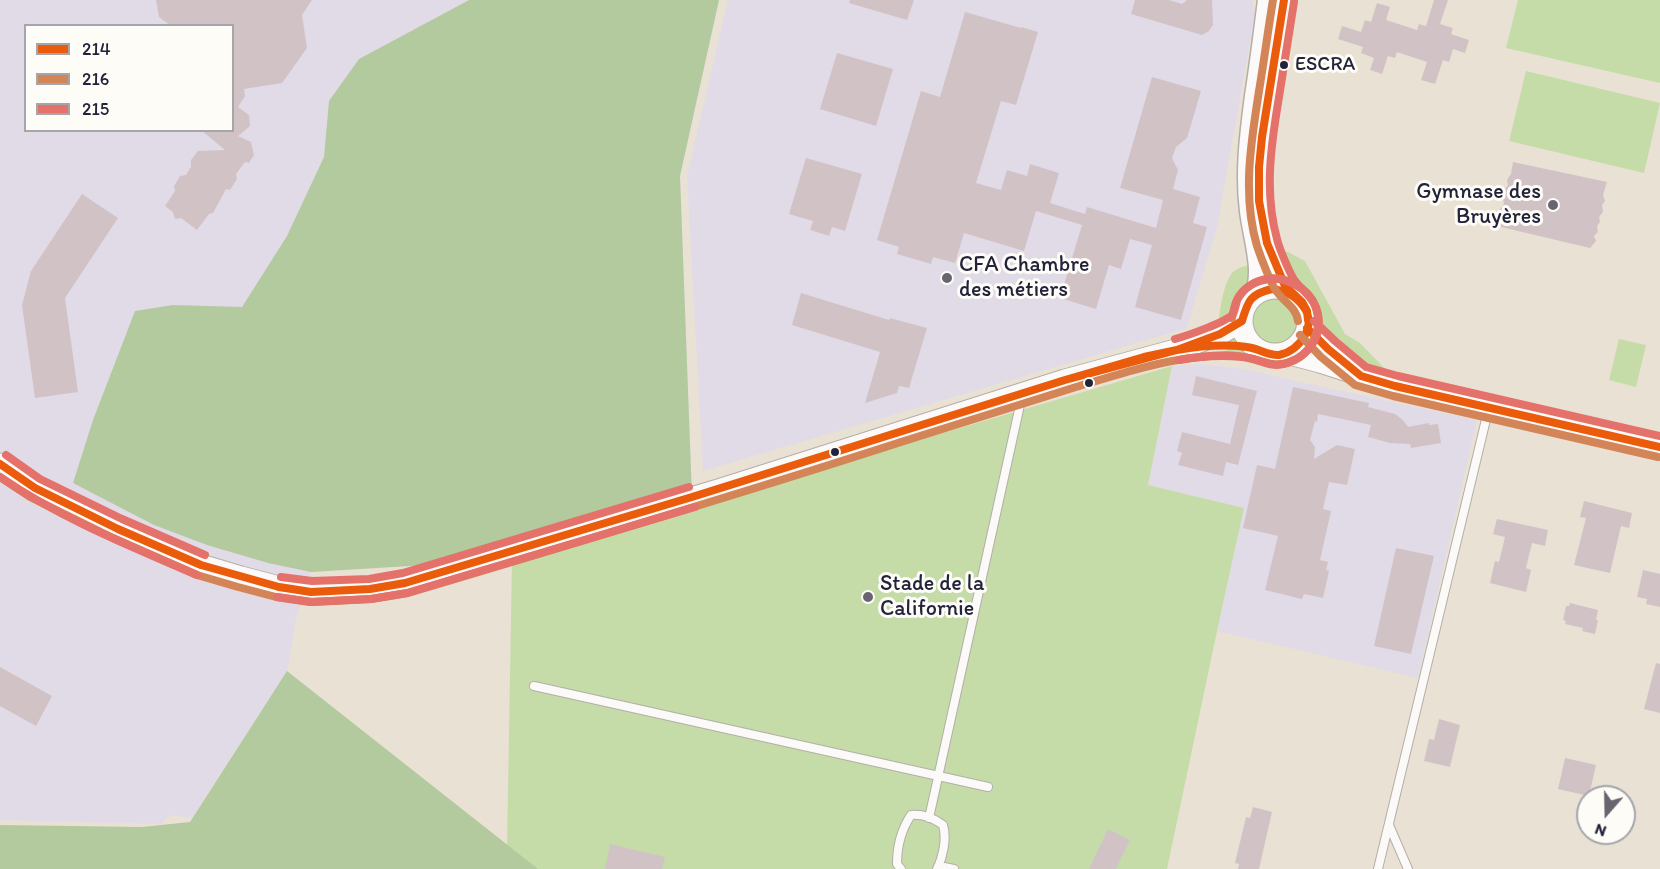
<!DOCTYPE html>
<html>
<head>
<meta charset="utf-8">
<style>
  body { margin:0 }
  #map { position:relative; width:1660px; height:869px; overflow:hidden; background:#e9e1d3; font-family:Itim,sans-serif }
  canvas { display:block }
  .legend { position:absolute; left:24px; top:24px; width:210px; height:108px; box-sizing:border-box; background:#fdfcf7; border:2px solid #a5a5ac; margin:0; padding:8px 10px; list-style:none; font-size:18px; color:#22223b }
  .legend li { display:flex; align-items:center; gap:12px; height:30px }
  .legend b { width:30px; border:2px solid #a5a5ac }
  .north { position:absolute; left:1576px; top:785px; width:60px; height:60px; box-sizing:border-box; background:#fdfcf7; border:2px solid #a5a5ac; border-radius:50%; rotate:200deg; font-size:16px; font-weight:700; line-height:24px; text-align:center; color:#22223b }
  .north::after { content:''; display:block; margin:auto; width:21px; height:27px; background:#686570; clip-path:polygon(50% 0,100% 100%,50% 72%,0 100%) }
</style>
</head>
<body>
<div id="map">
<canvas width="1660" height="869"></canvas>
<ul class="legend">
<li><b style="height:8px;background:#ea5b0c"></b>214</li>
<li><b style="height:8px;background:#d48558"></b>216</li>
<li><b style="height:8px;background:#e4716a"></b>215</li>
</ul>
<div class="north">N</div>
</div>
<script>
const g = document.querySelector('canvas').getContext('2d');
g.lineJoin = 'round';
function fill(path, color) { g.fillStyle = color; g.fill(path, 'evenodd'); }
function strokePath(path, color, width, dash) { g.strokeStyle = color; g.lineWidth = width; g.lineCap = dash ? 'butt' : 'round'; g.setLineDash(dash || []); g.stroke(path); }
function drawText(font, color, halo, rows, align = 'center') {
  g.font = font + ' Itim,sans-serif'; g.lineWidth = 6; g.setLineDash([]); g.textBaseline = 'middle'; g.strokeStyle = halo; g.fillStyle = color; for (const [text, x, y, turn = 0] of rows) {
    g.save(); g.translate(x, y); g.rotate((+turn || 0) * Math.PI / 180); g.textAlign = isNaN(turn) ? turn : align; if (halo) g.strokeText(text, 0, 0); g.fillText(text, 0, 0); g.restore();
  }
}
fill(new Path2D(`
  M0,0h719l-39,176 12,321 -244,73 -22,-5 -115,7 -14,42 -10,57 -95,147 -22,-3 -9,9 -161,-4zM26,26h206v104h-206z
  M728,0h524l3,14 -38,213 -30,101 -484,143 -16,-295z
  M1201,364l49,6 59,14 168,36 -59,258 -201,-47 27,-123 -96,-23 24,-119z`), '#e1dbe7');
fill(new Path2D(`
  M1518,0h142v83l-154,-35z
  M1526,71l134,32 -16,70 -135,-32z
  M1278,252h10l17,9 40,73 15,9 31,32 -95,-28c31,-37 -12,-78 -44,-48 -7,6 -9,12 -9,20 -1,13 2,20 11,29l-13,-1 12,13 8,4 -16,-2 -19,-6 -2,-4 7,-6h-7c-2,-6 -5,-13 -5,-19 -1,-12 5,-47 14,-55 10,-9 29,-7 42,-9z
  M1251 321a24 24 0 1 1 48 0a24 24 0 1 1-48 0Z
  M1619,339l27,6 -10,42 -27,-7z
  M1172,366l-24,119 96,23 -27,123 -50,238h-631l-29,-21 5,-286 178,-55z`), '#c5dca9');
fill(new Path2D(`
  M469,0h250l-39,176 12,321 -244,73 -22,-5 -115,7 -43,-9 -61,-18 -53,-20 -81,-42 20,-63 42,-109 38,-6 69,2 45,-71 37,-79 5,-56 30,-42z
  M287,671l251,198h-538v-44l142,2 48,-5z`), '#b3ca9e');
fill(new Path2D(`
  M156,0h156l-10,15 5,33 -25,35 -38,6 1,7 -7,11 11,8 1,11 -12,10 13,6 3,13 -5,8 -4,-1 -9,12 1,5 -7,11 -4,-1 -13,24 -4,1 -12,16 -16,-12 -6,1 -2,-7 -8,-6 10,-15 -1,-5 6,-10 6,-1 5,-8v-7l7,-9 27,-1 -24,-20h31v-104h-61l-12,-9z
  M850,0h64l-7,20 -58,-17z
  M1135,0h34l13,4 5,-4h25l1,25 -4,6 -7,4 -71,-21z
  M1434,0h14l-8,24 13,4 -2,6 18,6 -4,13 -12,-4 -4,13 -6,-2 -8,24 -14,-4 6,-18 -30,-10 -2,6 -7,-2 -6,18 -12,-4 4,-12 -13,-5 2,-6 -25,-8 4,-13 19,6 4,-12 6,2 6,-19 13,4 -4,13 31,10 2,-6 7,2z
  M965,12l56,16v-1l17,5 -22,73 -15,-4 -25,82 25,7 6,-20 20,6 3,-12 29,9 -9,30 35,11 2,-7 69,21 7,-28 -43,-12 32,-111 49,14 -14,47 -11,9 -4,11 6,12 -5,19 27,8 -7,26 14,4 -26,93 -46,-13 17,-62 -22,-6 -9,30 -12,-4 -13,44 -36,-11 22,-73 -46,-14 -12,40 -60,-18 -9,30 -22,-6 -2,7 -34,-10 2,-7 -22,-7 44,-149 19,6z
  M837,53l56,16 -17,57 -56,-17z
  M806,158l56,16 -17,57 -13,-4 -3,9 -19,-6 3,-9 -24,-7z
  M1513,162l94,20 -4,13 2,6 -3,4 1,7 -4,5 1,5 -3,4 1,6 -4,4 2,5 -6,7 -89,-21 -3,-8 4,-4 -2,-6 4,-5 -1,-5 3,-4 -1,-6 3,-4 -1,-5 4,-6z
  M82,194l36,24 -53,80 13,94 -43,6 -13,-93 9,-34z
  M801,293l88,27 1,-2 37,10 -18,60 -10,-2 -2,7 -32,10 15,-51 -88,-27z
  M1196,376l61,15 -19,74 -12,-3 -3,14 -45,-11 4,-12 -5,-2 5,-19 48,12 9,-39 -47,-10z
  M1293,387l76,16 -1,4 27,7 8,6 5,7 21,-4v2l9,-1 3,19 -30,5 -1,-4 -20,-1 -22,-6 3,-12 -53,-11 -1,8 -2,-1 -5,19 5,7 -1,12 23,-14 18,4 -8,36 -18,-3 -6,27 8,2 -11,49 8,2 -2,8 3,1 -6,27 -19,-4 -2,5 -37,-9 13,-54 -35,-8 14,-63 18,4z
  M1584,501l48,12 -3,15 -8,-2 -11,47 -36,-8 12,-47 -6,-1z
  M1497,519l51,11 -3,16 -13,-3 -6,25 5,2 -5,22 -36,-9 5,-22 4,1 6,-25 -12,-3z
  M1396,548l38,8 -23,98 -37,-8z
  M1643,570l17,4v33l-14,-3 1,-5 -10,-2z
  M1570,603l28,7 -2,10h2l-3,14 -13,-3 1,-3 -18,-4 1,-3 -3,-1 3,-14h3z
  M1656,663l4,1v49l-16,-4z
  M0,667l52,29 -16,30 -36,-20z
  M1439,719l21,6 -10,42 -26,-6 5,-22 5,1z
  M1565,758l31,7 -7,31 -31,-7z
  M1253,807l19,5 -13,57h-21l1,-5 -4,-1 11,-46 4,1z
  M1108,829l22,11 -14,29h-27z
  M610,844l55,13 -3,12h-57z`), '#d1c3c5');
const service = new Path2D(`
  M534,686l454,101
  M929,818l93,-422
  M1389,825l19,44
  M939,866l15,3
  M901,869l-4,-5c0,-18 4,-34 14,-49 13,-1 22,3 32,10 4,13 0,32 -6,44
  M1378,869l111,-462`);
const minor = new Path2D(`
  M1284,0l-22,137 -3,30v34l8,42 18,43 5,6
  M1252,297c12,-25 -1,-59 -4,-86 -5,-38 0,-77 5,-115 5,-32 9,-64 13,-96`);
const tertiary = new Path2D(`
  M1242 321a33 33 0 1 1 66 0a33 33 0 1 1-66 0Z
  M1307,328l21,21 21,17
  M1286,353l34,9 75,24 265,61
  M0,464l35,24 83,41 83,36 40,12 38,10 32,5 59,-3 35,-6 313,-93 347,-110 118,-32 37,-14 22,-13`);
strokePath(service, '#b3aea8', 10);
strokePath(minor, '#b3aea8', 19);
strokePath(tertiary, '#b3aea8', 23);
strokePath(service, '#fcfaf8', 8);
strokePath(minor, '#fcfaf8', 16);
strokePath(tertiary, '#fcfaf8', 21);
strokePath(new Path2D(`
  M1284,0l-22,137 -3,30v34l8,42 18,43 17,16 5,9 1,9
  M1272,289c13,2 23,6 31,17 15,19 -3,45 -24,49 -11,1 -21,-7 -32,-8 -23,-3 -47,-1 -70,3l43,-16 22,-13c6,-20 8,-27 30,-32z
  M1307,328l21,21 33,27 34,10 265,61
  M1065,380l79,-23 33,-7
  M1065,380l112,-30
  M0,464l35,24 83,41 83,36
  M692,497l373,-117
  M692,497l373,-117
  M201,565l78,22
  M201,565l78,22
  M279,587l32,5 59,-3 35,-6 287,-86`), '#ea5b0c', 8);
strokePath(new Path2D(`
  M1273,0c-5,30 -9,61 -14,91 -8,51 -17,104 -2,155 3,9 14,39 20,46 8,11 19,15 21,29
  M1300,335l21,22 34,28 38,11 265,61
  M0,477l30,20 83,41 84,37 41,12 38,10 34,5 61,-3 37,-6c165,-49 329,-98 493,-151 58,-18 116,-37 175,-55 40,-12 82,-26 124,-30 15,-2 34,-3 49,1 15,3 22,9 38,5 11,-3 20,-10 25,-20 29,-52 -50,-92 -76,-41 -2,5 -3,11 -4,16`), '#d48558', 8);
strokePath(new Path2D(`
  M1294,2c-5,32 -10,63 -15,95 -8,48 -15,95 -2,142 2,9 13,35 18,42 12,15 21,17 23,38
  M1314,321l21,20 31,26 32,9 262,60
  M1175,339c11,-3 52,-17 58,-25 2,-4 3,-10 4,-14 5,-12 20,-20 33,-21 8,-1 19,2 26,6 32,19 30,61 -4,76 -20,10 -30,-2 -49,-4 -21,-2 -43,-1 -64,3
  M6,455l34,24 82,40 83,36
  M0,477c60,41 130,69 197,98
  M281,577l31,4 57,-2 34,-6 286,-86
  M277,597l35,5 59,-3 36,-6 288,-86`), '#e4716a', 8);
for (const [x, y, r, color] of [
  [1284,65,5,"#22223b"],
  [1553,205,6,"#686570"],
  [947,278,6,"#686570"],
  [1089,383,5,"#22223b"],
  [835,452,5,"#22223b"],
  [868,597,6,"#686570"]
]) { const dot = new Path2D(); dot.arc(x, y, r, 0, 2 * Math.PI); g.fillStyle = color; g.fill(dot); strokePath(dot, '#fdfcf7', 2); }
drawText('20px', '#22223b', '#fdfcf7', [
  ["ESCRA",1295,65]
], 'left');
drawText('22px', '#22223b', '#fdfcf7', [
  ["Gymnase des",1541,192,"right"],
  ["Bruyères",1541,217,"right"],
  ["CFA Chambre",959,265],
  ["des métiers",959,290],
  ["Stade de la",880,584],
  ["Californie",880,609]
], 'left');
</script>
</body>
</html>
